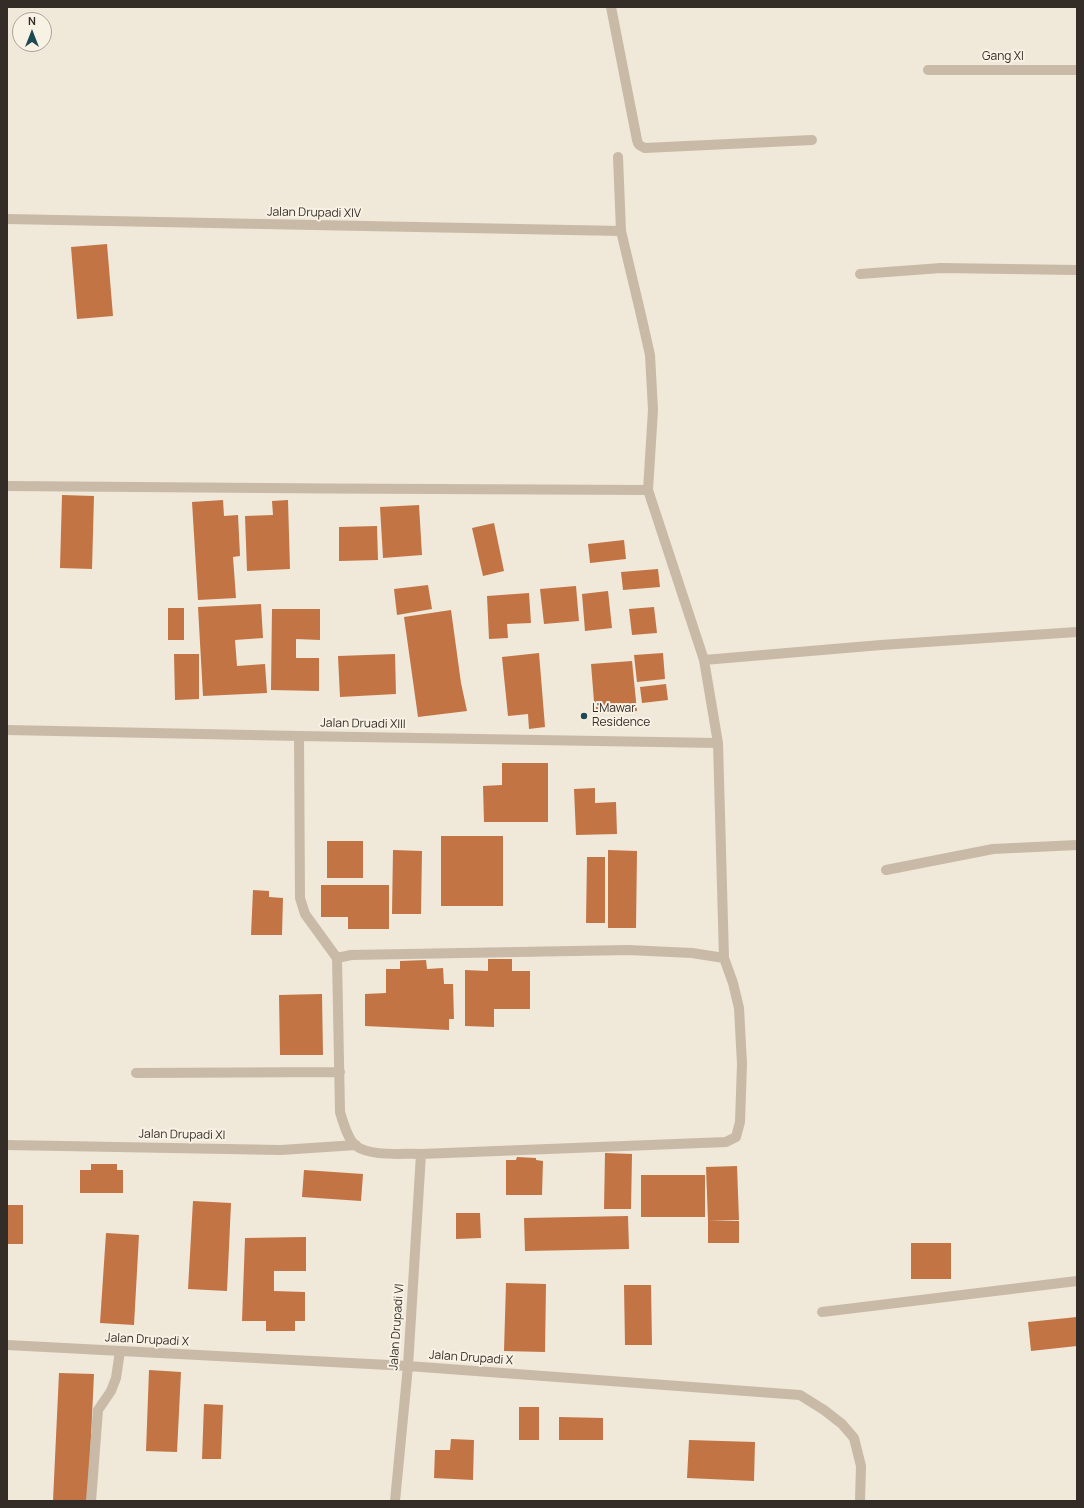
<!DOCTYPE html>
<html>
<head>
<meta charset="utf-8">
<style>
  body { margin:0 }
  #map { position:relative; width:1084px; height:1508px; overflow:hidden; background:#f0e8d9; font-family:Manrope,sans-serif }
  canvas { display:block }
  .frame { position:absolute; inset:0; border:8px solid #342c26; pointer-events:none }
  .north { position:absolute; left:12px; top:12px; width:40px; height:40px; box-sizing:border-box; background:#f8f2e5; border:1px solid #aaa399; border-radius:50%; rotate:0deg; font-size:11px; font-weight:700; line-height:16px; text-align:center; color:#342c26 }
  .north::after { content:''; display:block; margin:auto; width:14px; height:18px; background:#1e4954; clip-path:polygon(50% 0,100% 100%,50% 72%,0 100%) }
</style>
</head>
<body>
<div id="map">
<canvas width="1084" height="1508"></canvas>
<div class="frame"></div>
<div class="north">N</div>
</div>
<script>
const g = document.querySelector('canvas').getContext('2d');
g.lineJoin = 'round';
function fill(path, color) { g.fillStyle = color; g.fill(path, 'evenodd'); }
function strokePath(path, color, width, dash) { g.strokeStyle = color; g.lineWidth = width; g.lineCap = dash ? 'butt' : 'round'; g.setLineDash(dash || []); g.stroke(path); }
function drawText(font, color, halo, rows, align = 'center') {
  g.font = font + ' Manrope,sans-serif'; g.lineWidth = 4; g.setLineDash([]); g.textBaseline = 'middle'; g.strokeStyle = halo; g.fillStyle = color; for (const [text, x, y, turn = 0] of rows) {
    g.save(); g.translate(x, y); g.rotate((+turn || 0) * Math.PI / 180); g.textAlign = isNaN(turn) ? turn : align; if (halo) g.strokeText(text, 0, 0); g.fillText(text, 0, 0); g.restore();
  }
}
fill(new Path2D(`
  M107,244l6,72 -36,3 -6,-72z
  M62,495l32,1 -2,73 -32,-1z
  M223,500l1,16 14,-1 2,41 -7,1 3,41 -38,2 -6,-98z
  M288,500l2,69 -43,2 -2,-55 28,-1 -1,-14z
  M419,505l3,50 -39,3 -3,-51z
  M494,523l10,48 -21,5 -11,-48z
  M377,526l1,34 -39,1v-34z
  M624,540l2,19 -36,4 -2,-19z
  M658,569l2,18 -37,3 -2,-18z
  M428,585l4,24 -35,6 -3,-26z
  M576,586l3,35 -35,3 -4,-35z
  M608,591l4,37 -27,3 -3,-37z
  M529,593l2,30 -24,1 1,14 -19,1 -2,-43z
  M261,604l2,34 -28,2 2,26 28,-2 2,29 -64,3 -5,-89z
  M654,607l3,26 -25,2 -3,-26z
  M168,608h16v32h-16z
  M272,609h48v31l-24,-1v19h23v33l-48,-1z
  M451,610l10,73 6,28 -49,6 -14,-100z
  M539,653l6,74 -16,2 -1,-15 -20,2 -6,-59z
  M663,653l2,26 -28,3 -3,-27z
  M174,654h25v45l-24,1z
  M395,654l1,40 -56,3 -2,-41z
  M632,661l5,50 -42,3 -4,-50z
  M666,684l2,16 -26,3 -2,-16z
  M502,763h46v59h-64l-1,-36 19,-1z
  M595,788v15l21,-1 1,32 -41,1 -2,-46z
  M441,836h62v70h-62z
  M327,841h36v37h-36z
  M393,850l29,1 -1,63h-29z
  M608,850l29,1 -1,77h-28z
  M587,857h18v66h-19z
  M321,885h68v44h-41v-12h-27z
  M253,890l16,1v6l14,1 -1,37h-31z
  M488,959h24v12h18v38h-36v18l-29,-1v-56l23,1z
  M426,960l1,9 16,-1 1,16h9l1,35h-5v11l-84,-4v-32l21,-1v-24h14v-8z
  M322,994l1,61h-43l-1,-60z
  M605,1153l27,1 -1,55h-27z
  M517,1157l19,1v2l7,1 -1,34h-36v-35h10z
  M91,1164h26v6h6v23h-43v-23h11z
  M737,1166l2,54 -31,1 -2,-54z
  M304,1170l59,4 -2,27 -59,-4z
  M641,1175h64v42h-64z
  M193,1201l38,2 -4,88 -39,-2z
  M7,1205h16v39h-16z
  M456,1213h24l1,25 -25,1z
  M628,1216l1,33 -104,2 -1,-33z
  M708,1221h31v22h-31z
  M106,1233l33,2 -5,90 -34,-2z
  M306,1237v34h-32v20l31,1v29h-10v10h-29v-10h-24l3,-83z
  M911,1243h40v36h-40z
  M506,1283l40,1 -1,68 -41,-1z
  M624,1285h27l1,60h-27z
  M1077,1317v29l-46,5 -3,-29z
  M149,1370l32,2 -4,80 -31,-1z
  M59,1373l35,1 -6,127h-35z
  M204,1404l19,1 -2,54h-19z
  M519,1407h20v33h-20z
  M559,1417l44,1v22h-44z
  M451,1439l23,1 -1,40 -39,-2 1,-28h15z
  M689,1440l66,2 -1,39 -67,-3z`), '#c27445');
strokePath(new Path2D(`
  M928,70h149
  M886,870l107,-21 84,-4`), '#c8baa6', 10);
strokePath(new Path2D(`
  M611,7l26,133c1,5 3,6 8,8l167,-8
  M7,219l614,12
  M860,274l81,-6 136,2
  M7,486c214,3 427,2 641,4
  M704,660l177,-15 196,-13
  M7,730l292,6 419,7
  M299,736l1,162 5,16 32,44 3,154c3,10 8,28 16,34 16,11 46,7 65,8l305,-12 10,-5 4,-15 2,-58 -3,-56 -6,-25 -9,-25 -6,-215 -14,-83 -56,-170 5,-80 -3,-55 -9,-40 -20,-84 -3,-74
  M337,958l14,-3 277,-5 64,3 32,5
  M136,1073l204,-1
  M7,1145l274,5 75,-5
  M822,1312l255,-31
  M7,1345l401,21 392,29 24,15 18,14 12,14 7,28 -1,35
  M91,1501l7,-91 13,-19 5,-13 4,-27
  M395,1501l13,-135 13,-212`), '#c8baa6', 10);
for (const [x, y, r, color] of [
  [584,716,4,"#1e4954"]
]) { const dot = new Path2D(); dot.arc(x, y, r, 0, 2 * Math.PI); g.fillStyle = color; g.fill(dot); strokePath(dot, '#f8f2e5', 1.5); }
drawText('12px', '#342c26', '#f8f2e5', [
  ["Gang XI",1003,57],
  ["Jalan Drupadi XIV",314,213,1],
  ["Jalan Druadi XIII",363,724,1],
  ["Jalan Drupadi XI",182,1135,1],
  ["Jalan Drupadi VI",397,1327,-86],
  ["Jalan Drupadi X",147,1340,3],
  ["Jalan Drupadi X",471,1358,4]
]);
drawText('12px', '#342c26', '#f8f2e5', [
  ["L'Mawar",592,709],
  ["Residence",592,723]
], 'left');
</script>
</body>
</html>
